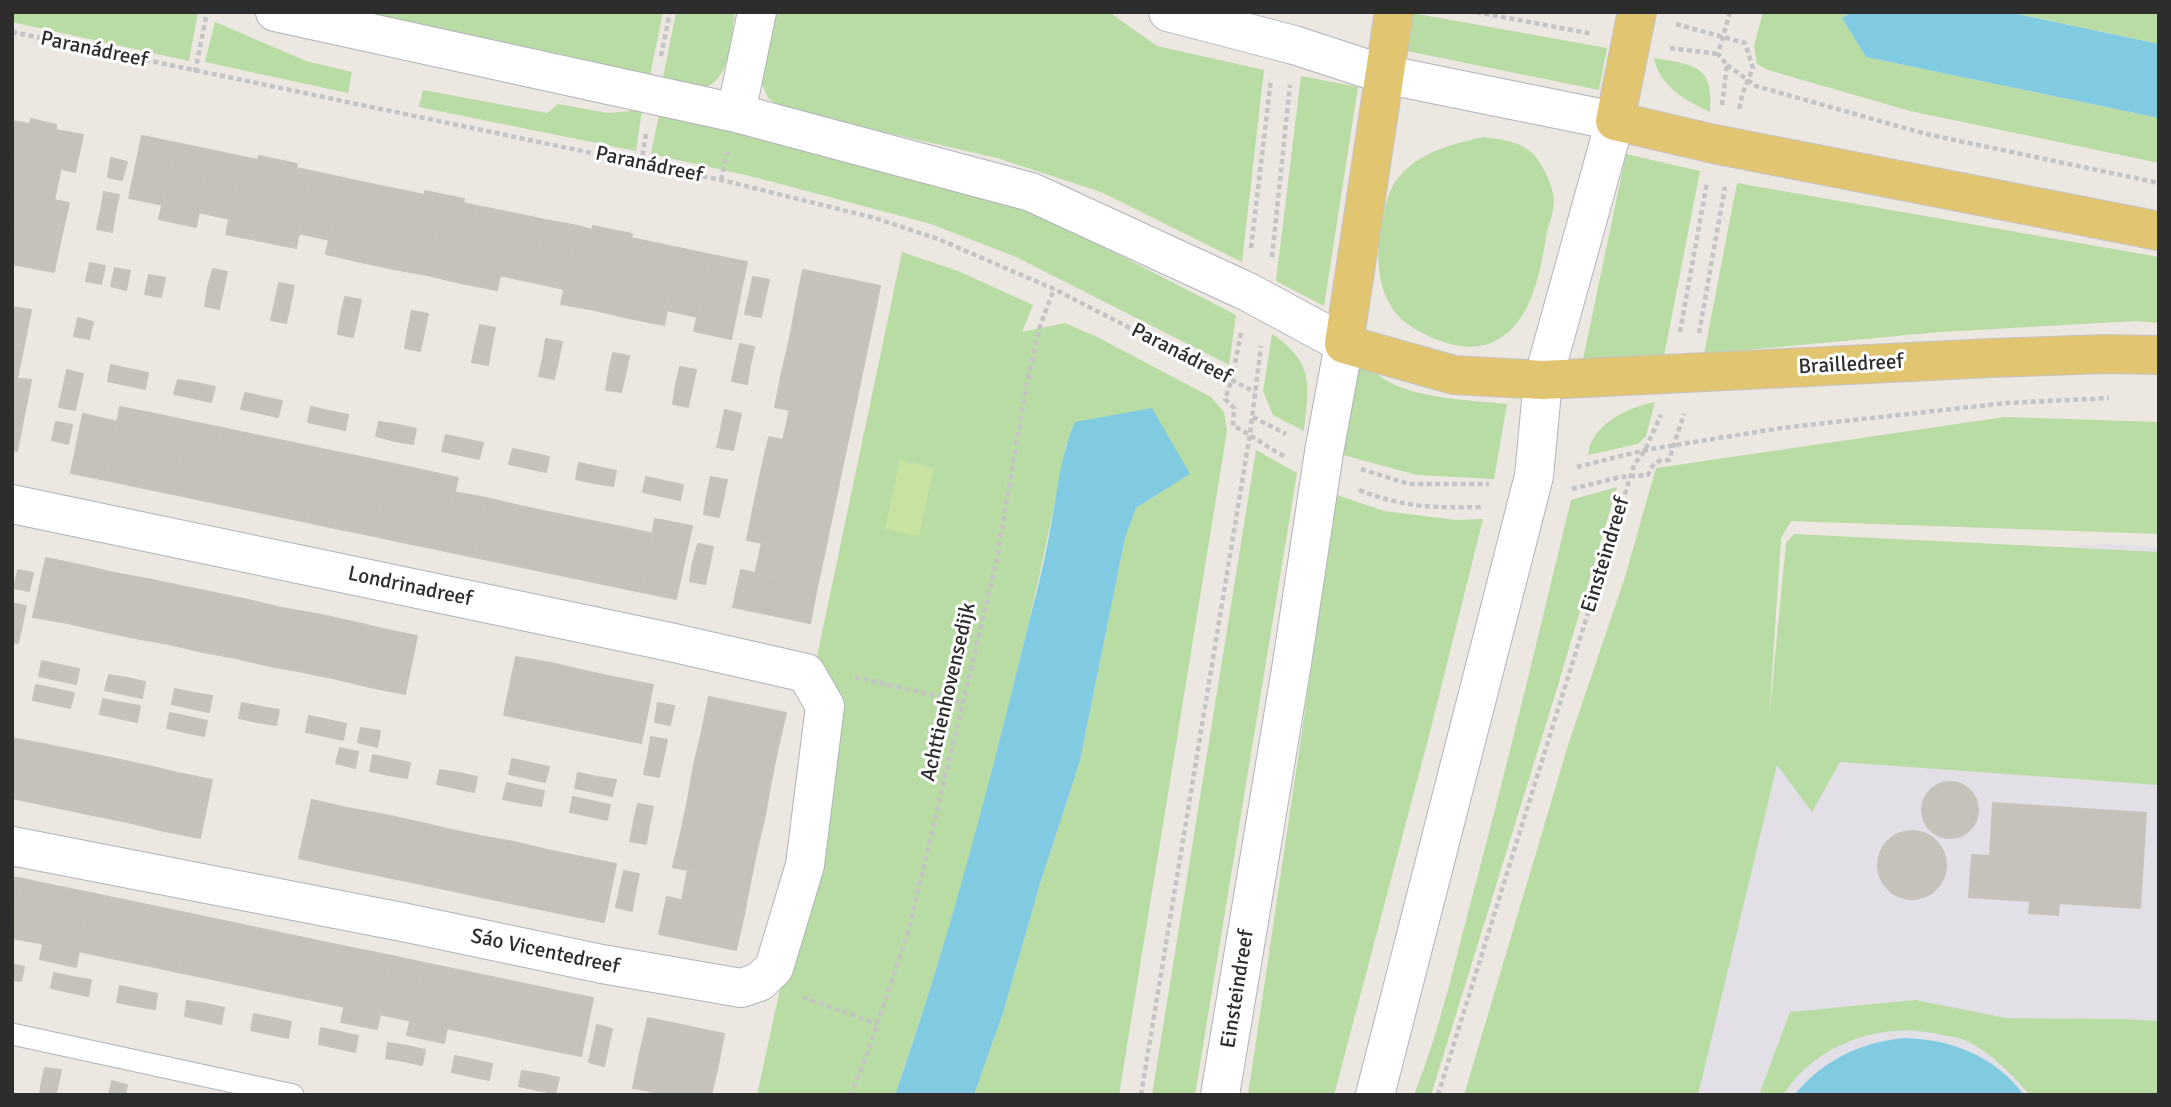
<!DOCTYPE html>
<html>
<head>
<meta charset="utf-8">
<style>
  body { margin:0 }
  #map { position:relative; width:2171px; height:1107px; overflow:hidden; background:#ece7e1; font-family:Signika,sans-serif }
  canvas { display:block }
  .frame { position:absolute; inset:0; border:14px solid #2d2d2d; pointer-events:none }
</style>
</head>
<body>
<div id="map">
<canvas width="2171" height="1107"></canvas>
<div class="frame"></div>
</div>
<script>
const g = document.querySelector('canvas').getContext('2d');
g.lineJoin = 'round';
function fill(path, color) { g.fillStyle = color; g.fill(path, 'evenodd'); }
function strokePath(path, color, width, dash) { g.strokeStyle = color; g.lineWidth = width; g.lineCap = dash ? 'butt' : 'round'; g.setLineDash(dash || []); g.stroke(path); }
function drawText(font, color, halo, rows, align = 'center') {
  g.font = font + ' Signika,sans-serif'; g.lineWidth = 6; g.setLineDash([]); g.textBaseline = 'middle'; g.strokeStyle = halo; g.fillStyle = color; for (const [text, x, y, turn = 0] of rows) {
    g.save(); g.translate(x, y); g.rotate((+turn || 0) * Math.PI / 180); g.textAlign = isNaN(turn) ? turn : align; if (halo) g.strokeText(text, 0, 0); g.fillText(text, 0, 0); g.restore();
  }
}
fill(new Path2D(`
  M2102,544l57,3v548h-461l78,-330 192,-211z`), '#e2e0e6');
fill(new Path2D(`
  M12,12h186l-9,49 -177,-39z
  M333,12h330l-14,68z
  M676,12h59c-4,23 -4,72 -34,76 -12,2 -28,-3 -39,-5z
  M774,12h335l48,34 107,24 -22,192 -141,-70 -104,-34 -213,-49 -16,-11 -8,-19z
  M1763,12h89l-10,6 24,39 293,61v45l-249,-52 -142,-41 -11,-6 -3,-18z
  M2009,12h129l9,2v-2h12v32z
  M1412,13l195,35 -8,42 -192,-39z
  M215,22l91,39 46,11 -4,21 -143,-31z
  M1654,58c41,7 60,7 56,54 -24,-11 -51,-26 -56,-54z
  M1301,76l57,11 -34,219 -48,-25z
  M423,90l124,23 11,-9 50,9 34,-3 -6,41 -217,-44z
  M660,109l332,90 65,24 179,92 -7,50 -213,-108 -85,-33 -177,-47 -103,-23z
  M1483,137c16,2 37,4 49,16 11,10 21,33 22,48 0,10 -5,22 -7,31 -7,40 -15,97 -59,112 -23,8 -52,-3 -71,-14 -42,-22 -43,-73 -34,-113 3,-14 6,-28 15,-39 21,-26 54,-34 85,-41z
  M1626,154l74,17 -36,185 -81,3z
  M1737,183l422,74v66l-23,-2 -196,11 -236,22z
  M902,252l56,19 75,34 -11,27 43,-9 32,14 114,60 13,15 3,19 -108,664h-145l29,-82 37,-129 40,-123 45,-223 11,-30 54,-34 -124,-30c-15,84 -34,166 -54,248 -33,137 -71,271 -117,403h-138l83,-383 -24,-51z
  M1272,334c43,29 37,51 32,97l-31,-16 -10,-24z
  M1358,353c6,6 11,14 18,20 29,26 94,27 131,31l-13,75 -77,-4 -74,-20z
  M1655,402l-9,34 -8,8 -50,11c3,-31 41,-48 67,-53z
  M2005,417l154,5v112l-368,-13 -10,17 -12,181 17,-176 8,-9 365,18v233l-319,-23 -28,50 -35,-47 -79,330h-234l105,-353 56,-165 31,-109z
  M1256,450l41,23 -102,622h-43z
  M1617,487l-62,208 -124,400h-17c27,-68 42,-139 61,-209 34,-128 65,-257 96,-386z
  M1337,495l47,16 72,9 27,-1 -52,209 -97,367h-86z
  M1915,1000l91,18 116,1 37,2v74h-129c-18,-20 -36,-40 -61,-53 -7,-4 -17,-5 -26,-7 -59,-15 -126,7 -160,60h-24l31,-83z`), '#b8dca4');
fill(new Path2D(`
  M900,460l34,8 -15,68 -34,-7z`), '#c8e2a1');
fill(new Path2D(`
  M1852,12h156l151,32v74l-293,-61 -24,-39z
  M1152,408l38,66 -54,34 -11,30 -45,223 -40,123 -37,129 -29,82h-79c53,-151 93,-305 131,-461 8,-32 17,-65 23,-98 8,-38 10,-78 26,-114z
  M1904,1038c47,1 91,18 120,57h-230c30,-35 64,-52 110,-57z`), '#80cae2');
const building = new Path2D(`
  M31,119l25,6v5l27,5 -8,37 -63,-15v-36l18,3z
  M142,136l34,7 -12,62 -35,-7z
  M176,143l34,7 -14,77 -37,-8z
  M210,150l33,7 -13,62 -32,-7z
  M259,156l19,4 -17,81 -35,-7 17,-77 15,3z
  M12,157l49,10 -7,34 -42,-9z
  M111,158l16,4 -5,18 -14,-3z
  M278,160l19,4 -1,4 15,3 -15,77 -35,-7z
  M311,171l32,7 -13,62 -32,-7z
  M343,178l33,7 -15,77 -35,-8z
  M376,185l34,7 -16,77 -33,-7z
  M425,191l19,4 -17,80 -33,-6 16,-77 15,3z
  M12,192l57,11 -8,35 -49,-11z
  M104,192l15,3 -4,18 -14,-3z
  M444,195l20,4 -1,4 14,3 -16,77 -34,-8z
  M477,206l35,7 -15,77 -36,-7z
  M101,210l14,3 -3,19 -15,-3z
  M512,213l33,7 -13,62 -33,-7z
  M545,220l33,6 -14,63 -32,-7z
  M578,226l14,4 1,-4 19,4 -17,80 -34,-6z
  M12,227l49,11 -7,34 -42,-8z
  M612,230l20,4 -1,4 14,3 -16,77 -34,-8z
  M645,241l34,7 -15,77 -35,-7z
  M679,248l32,7 -13,62 -32,-7z
  M711,255l36,7 -16,77 -37,-8z
  M90,263l15,3 -4,18 -15,-3z
  M115,268l15,3 -4,19 -15,-4z
  M213,269l14,3 -4,19 -15,-4z
  M803,270l77,16 -7,35 -77,-16z
  M149,275l16,3 -4,19 -16,-3z
  M753,277l16,3 -4,18 -16,-2z
  M279,283l15,3 -4,19 -15,-3z
  M208,287l15,4 -4,18 -14,-3z
  M749,296l16,2 -4,19 -16,-3z
  M345,297l16,3 -4,19 -16,-4z
  M275,302l15,3 -4,18 -15,-3z
  M796,305l77,16 -7,33 -76,-16z
  M12,307l19,3 -7,35 -12,-2z
  M412,311l16,3 -4,18 -16,-2z
  M341,315l16,4 -4,18 -15,-3z
  M78,318l15,4 -4,17 -15,-3z
  M480,325l15,3 -4,19 -15,-4z
  M408,330l16,2 -4,19 -15,-3z
  M790,338l76,16 -7,34 -77,-16z
  M546,339l16,3 -4,19 -15,-3z
  M12,343l12,2 -7,34 -5,-1z
  M476,343l15,4 -3,18 -16,-3z
  M740,344l14,3 -4,18 -14,-3z
  M613,353l16,3 -4,19 -16,-4z
  M543,358l15,3 -4,18 -15,-3z
  M736,362l14,3 -3,19 -15,-3z
  M111,365l18,4 -3,16 -18,-4z
  M680,367l16,3 -4,18 -16,-3z
  M129,369l19,4 -3,16 -19,-4z
  M67,370l16,4 -4,18 -16,-3z
  M609,371l16,4 -4,17 -15,-2z
  M782,372l77,16 -7,34 -77,-15z
  M12,378l19,2 -7,36 -12,-3z
  M178,380l19,3 -4,15 -19,-4z
  M197,383l18,4 -4,15 -18,-4z
  M676,385l16,3 -4,19 -15,-3z
  M63,389l16,3 -4,18 -16,-3z
  M245,393l18,4 -3,16 -19,-4z
  M263,397l19,4 -4,16 -18,-4z
  M120,407l35,7 -16,73 -33,-7z
  M311,407l18,4 -3,15 -18,-4z
  M790,409l62,13 -7,32 -62,-13z
  M725,410l16,4 -4,18 -16,-3z
  M329,411l19,4 -3,15 -19,-4z
  M12,413l12,3 -7,35 -5,-1z
  M83,414l35,8 -12,58 -35,-7z
  M155,414l33,7 -15,73 -34,-7z
  M188,421l34,7 -16,73 -33,-7z
  M56,422l16,3 -4,19 -16,-4z
  M379,422l19,3 -3,16 -19,-5z
  M398,425l18,4 -3,15 -18,-3z
  M222,428l33,7 -15,73 -34,-7z
  M721,429l16,3 -4,18 -16,-3z
  M255,435l34,7 -16,73 -33,-7z
  M446,435l18,4 -3,16 -19,-4z
  M769,437l76,17 -7,34 -77,-16z
  M464,439l19,4 -4,16 -18,-4z
  M289,442l33,7 -15,73 -34,-7z
  M322,449l34,7 -16,73 -33,-7z
  M513,449l18,4 -4,15 -18,-4z
  M531,453l18,4 -3,15 -19,-4z
  M356,456l33,7 -15,73 -34,-7z
  M389,463l33,7 -15,73 -33,-7z
  M579,463l19,4 -4,16 -18,-4z
  M598,467l18,4 -3,15 -19,-3z
  M422,470l36,8 -17,72 -34,-7z
  M761,472l77,16 -7,33 -77,-16z
  M646,477l18,4 -3,15 -18,-4z
  M711,477l16,3 -4,19 -16,-4z
  M664,481l19,4 -3,15 -19,-4z
  M453,492l33,6 -12,59 -33,-7z
  M707,495l16,4 -4,18 -15,-3z
  M486,498l34,8 -12,58 -34,-7z
  M754,505l77,16 -7,34 -77,-15z
  M520,506l33,7 -12,58 -33,-7z
  M553,513l34,7 -12,58 -34,-7z
  M655,519l37,7 -16,73 -34,-7z
  M587,520l34,7 -13,58 -33,-7z
  M621,527l33,7 -12,58 -34,-7z
  M762,542l62,13 -7,32 -62,-12z
  M698,544l15,3 -4,19 -16,-4z
  M46,558l34,7 -12,58 -35,-6z
  M693,562l16,4 -4,18 -15,-3z
  M80,565l34,8 -12,58 -34,-8z
  M18,570l15,3 -4,18 -15,-3z
  M741,570l76,17 -7,36 -77,-16z
  M114,573l33,6 -12,59 -33,-7z
  M147,579l34,7 -12,58 -34,-6z
  M181,586l34,7 -12,59 -34,-8z
  M215,593l33,7 -12,58 -33,-6z
  M248,600l34,8 -12,58 -34,-8z
  M12,603l14,3 -4,19 -10,-2z
  M282,608l34,6 -13,58 -33,-6z
  M316,614l33,7 -12,58 -34,-7z
  M349,621l34,8 -13,58 -33,-8z
  M12,623l10,2 -4,18 -6,-1z
  M383,629l34,7 -12,58 -35,-7z
  M516,657l35,6 -13,59 -34,-7z
  M42,661l18,4 -3,15 -18,-4z
  M551,663l34,8 -13,58 -34,-7z
  M60,665l19,4 -3,15 -19,-4z
  M585,671l33,7 -12,58 -34,-7z
  M109,675l18,3 -4,16 -18,-4z
  M127,678l18,4 -3,16 -19,-4z
  M618,678l35,7 -12,58 -35,-7z
  M36,685l19,4 -3,15 -19,-4z
  M55,689l19,4 -4,15 -18,-4z
  M175,689l19,4 -4,15 -18,-4z
  M194,693l18,3 -3,16 -19,-4z
  M709,697l77,16 -8,34 -76,-16z
  M103,699l19,4 -4,15 -18,-4z
  M122,703l18,3 -3,16 -19,-4z
  M242,703l19,4 -4,15 -18,-4z
  M658,703l16,3 -4,19 -15,-3z
  M261,707l18,3 -3,15 -19,-3z
  M170,713l19,4 -4,15 -18,-4z
  M309,716l19,4 -3,16 -19,-4z
  M189,717l18,4 -3,15 -19,-4z
  M328,720l18,4 -3,16 -18,-4z
  M361,728l19,3 -3,16 -19,-5z
  M702,731l76,16 -7,34 -77,-16z
  M651,737l16,3 -4,19 -15,-4z
  M12,738l31,6 -12,58 -19,-4z
  M43,744l34,7 -13,58 -33,-7z
  M340,748l18,4 -3,16 -19,-5z
  M77,751l34,7 -13,58 -34,-7z
  M373,755l19,4 -3,16 -19,-4z
  M648,755l15,4 -4,18 -15,-3z
  M111,758l33,7 -12,58 -34,-7z
  M392,759l18,4 -3,15 -18,-3z
  M512,759l19,4 -4,15 -18,-4z
  M531,763l18,4 -4,15 -18,-4z
  M144,765l34,8 -13,58 -33,-8z
  M694,765l77,16 -6,34 -77,-16z
  M440,770l18,3 -3,15 -18,-4z
  M178,773l34,7 -12,58 -35,-7z
  M458,773l19,4 -3,15 -19,-4z
  M578,773l19,4 -3,15 -19,-4z
  M597,777l19,3 -4,16 -18,-4z
  M1922 810a28 28 0 1 1 56 0a28 28 0 1 1-56 0Z
  M507,783l18,4 -3,16 -19,-4z
  M525,787l19,4 -3,15 -19,-3z
  M573,797l19,4 -3,15 -19,-4z
  M688,799l77,16 -8,34 -76,-16z
  M312,800l35,8 -13,58 -35,-8z
  M592,801l18,4 -3,15 -18,-4z
  M1993,803l153,10 -6,95 -81,-5 -1,12 -29,-2 1,-12 -61,-4 3,-42 18,1z
  M638,804l15,3 -4,19 -15,-4z
  M347,808l33,6 -12,59 -34,-7z
  M380,814l33,7 -11,59 -34,-7z
  M413,821l34,8 -12,58 -33,-7z
  M634,822l15,4 -3,18 -16,-3z
  M447,829l33,7 -12,58 -33,-7z
  M1878 865a34 34 0 1 1 68 0a34 34 0 1 1-68 0Z
  M681,833l76,16 -7,34 -77,-16z
  M480,836l34,6 -13,59 -33,-7z
  M514,842l33,8 -12,58 -34,-7z
  M547,850l34,7 -12,58 -34,-7z
  M581,857l35,7 -12,58 -35,-7z
  M688,869l62,14 -6,31 -62,-13z
  M624,871l15,3 -4,18 -15,-3z
  M12,877l11,2 -11,49z
  M23,879l33,7 -12,58 -32,-6z
  M56,886l34,7 -14,74 -36,-8z
  M620,889l15,3 -3,19 -16,-4z
  M90,893l34,7 -13,58 -33,-7z
  M667,897l77,17 -8,36 -77,-16z
  M124,900l33,7 -12,58 -34,-7z
  M157,907l34,7 -13,58 -33,-7z
  M191,914l33,7 -12,58 -34,-7z
  M224,921l33,7 -12,58 -33,-7z
  M257,928l33,7 -12,58 -33,-7z
  M290,935l33,7 -11,58 -34,-7z
  M323,942l34,7 -12,58 -33,-7z
  M357,949l35,7 -15,73 -36,-7z
  M392,956l32,7 -12,58 -33,-7z
  M424,963l34,7 -14,73 -37,-8z
  M12,964l12,3 -3,14 -9,-1z
  M458,970l34,7 -12,58 -34,-7z
  M54,973l18,4 -3,15 -18,-4z
  M72,977l19,3 -3,16 -19,-4z
  M492,977l33,7 -12,58 -33,-7z
  M525,984l33,7 -12,58 -33,-7z
  M120,986l19,4 -3,16 -19,-4z
  M139,990l18,4 -2,15 -19,-3z
  M558,991l35,7 -12,58 -35,-7z
  M187,1001l19,3 -3,16 -18,-4z
  M206,1004l18,4 -3,16 -18,-4z
  M254,1014l19,4 -4,16 -18,-4z
  M273,1018l18,4 -3,16 -19,-4z
  M648,1018l76,16 -7,36 -77,-17z
  M597,1025l15,4 -4,18 -15,-3z
  M321,1028l19,4 -3,16 -18,-4z
  M340,1032l18,4 -3,16 -18,-4z
  M388,1043l19,3 -3,15 -18,-3z
  M593,1044l15,3 -4,19 -15,-4z
  M407,1046l18,4 -3,15 -18,-4z
  M640,1053l77,17 -6,25h-41l-37,-7z
  M455,1056l19,4 -4,16 -18,-4z
  M474,1060l18,4 -3,16 -19,-4z
  M45,1068l16,2 -4,19 -16,-3z
  M522,1071l19,3 -4,16 -18,-4z
  M541,1074l18,4 -4,15 -18,-3z
  M112,1081l15,4 -2,10h-16z
  M41,1086l16,3 -2,6h-15z`);
fill(building, '#c5c2bc');
strokePath(building, '#c8c3ba', 2);
const lane = new Path2D(`
  M12,1034l281,61`);
const street = new Path2D(`
  M275,12l461,101 295,79 217,100 96,52
  M1168,12l126,33 89,29
  M736,113l21,-101
  M12,504l658,138 136,31 19,33 -20,159 -31,103 -15,14 -18,6 -139,-24 -195,-41 -395,-77`);
const secondary = new Path2D(`
  M1220,1095l72,-432 32,-211 20,-108
  M1375,1095l159,-619 9,-96 72,-259 -232,-47`);
const primary = new Path2D(`
  M1394,12l-50,332 110,31 89,5 448,-22 115,-4 53,1
  M1637,12l-22,109 99,23 445,87`);
strokePath(lane, '#b1b3bb', 23);
strokePath(street, '#b1b3bb', 40);
strokePath(secondary, '#b1b3bb', 40);
strokePath(primary, '#c4c4c4', 40);
strokePath(new Path2D(`
  M1476,12l117,22
  M1676,24l69,19 8,25 -10,24 -4,17
  M12,32l709,148 154,38 63,21 116,50 201,103
  M1670,48l48,6
  M661,56l9,-44
  M1727,65l29,21 170,48 233,49
  M195,72l12,-60
  M1722,105l5,-40 -9,-11 12,-42
  M641,164l5,-30
  M721,180l6,-28
  M1251,248l20,-169
  M1272,257l18,-172
  M1680,332l27,-150
  M1241,333l-9,46 -7,20 9,9 -1,18c18,8 33,21 51,30
  M1699,333l26,-146
  M1253,417l33,17
  M1577,467l68,-17 136,-22 226,-25 102,-5
  M1361,469l48,15h80
  M1572,489l48,-12 28,-2c5,-12 8,-15 21,-15l15,-46
  M1359,490c46,18 77,18 125,17
  M855,677l107,25
  M803,997l74,27
  M850,1095l16,-38 43,-128 87,-366 30,-175 14,-62 14,-37
  M1141,1095l109,-661 11,-88
  M1438,1095l196,-630 11,-15 16,-35`), '#c4c4c4', 4.5, [5, 3.5]);
strokePath(lane, '#fff', 21);
strokePath(street, '#fff', 38);
strokePath(secondary, '#fff', 38);
strokePath(primary, '#e2c570', 38);
drawText('21px', '#2d2d2d', '#fff', [
  ["Paranádreef",94,50,12],
  ["Paranádreef",649,165,12],
  ["Paranádreef",1181,354,27],
  ["Brailledreef",1851,365,-3],
  ["Einsteindreef",1606,555,-73],
  ["Londrinadreef",410,587,12],
  ["Achttienhovensedijk",949,692,-77],
  ["Sáo Vicentedreef",545,952,12],
  ["Einsteindreef",1238,989,-81]
]);
</script>
</body>
</html>
